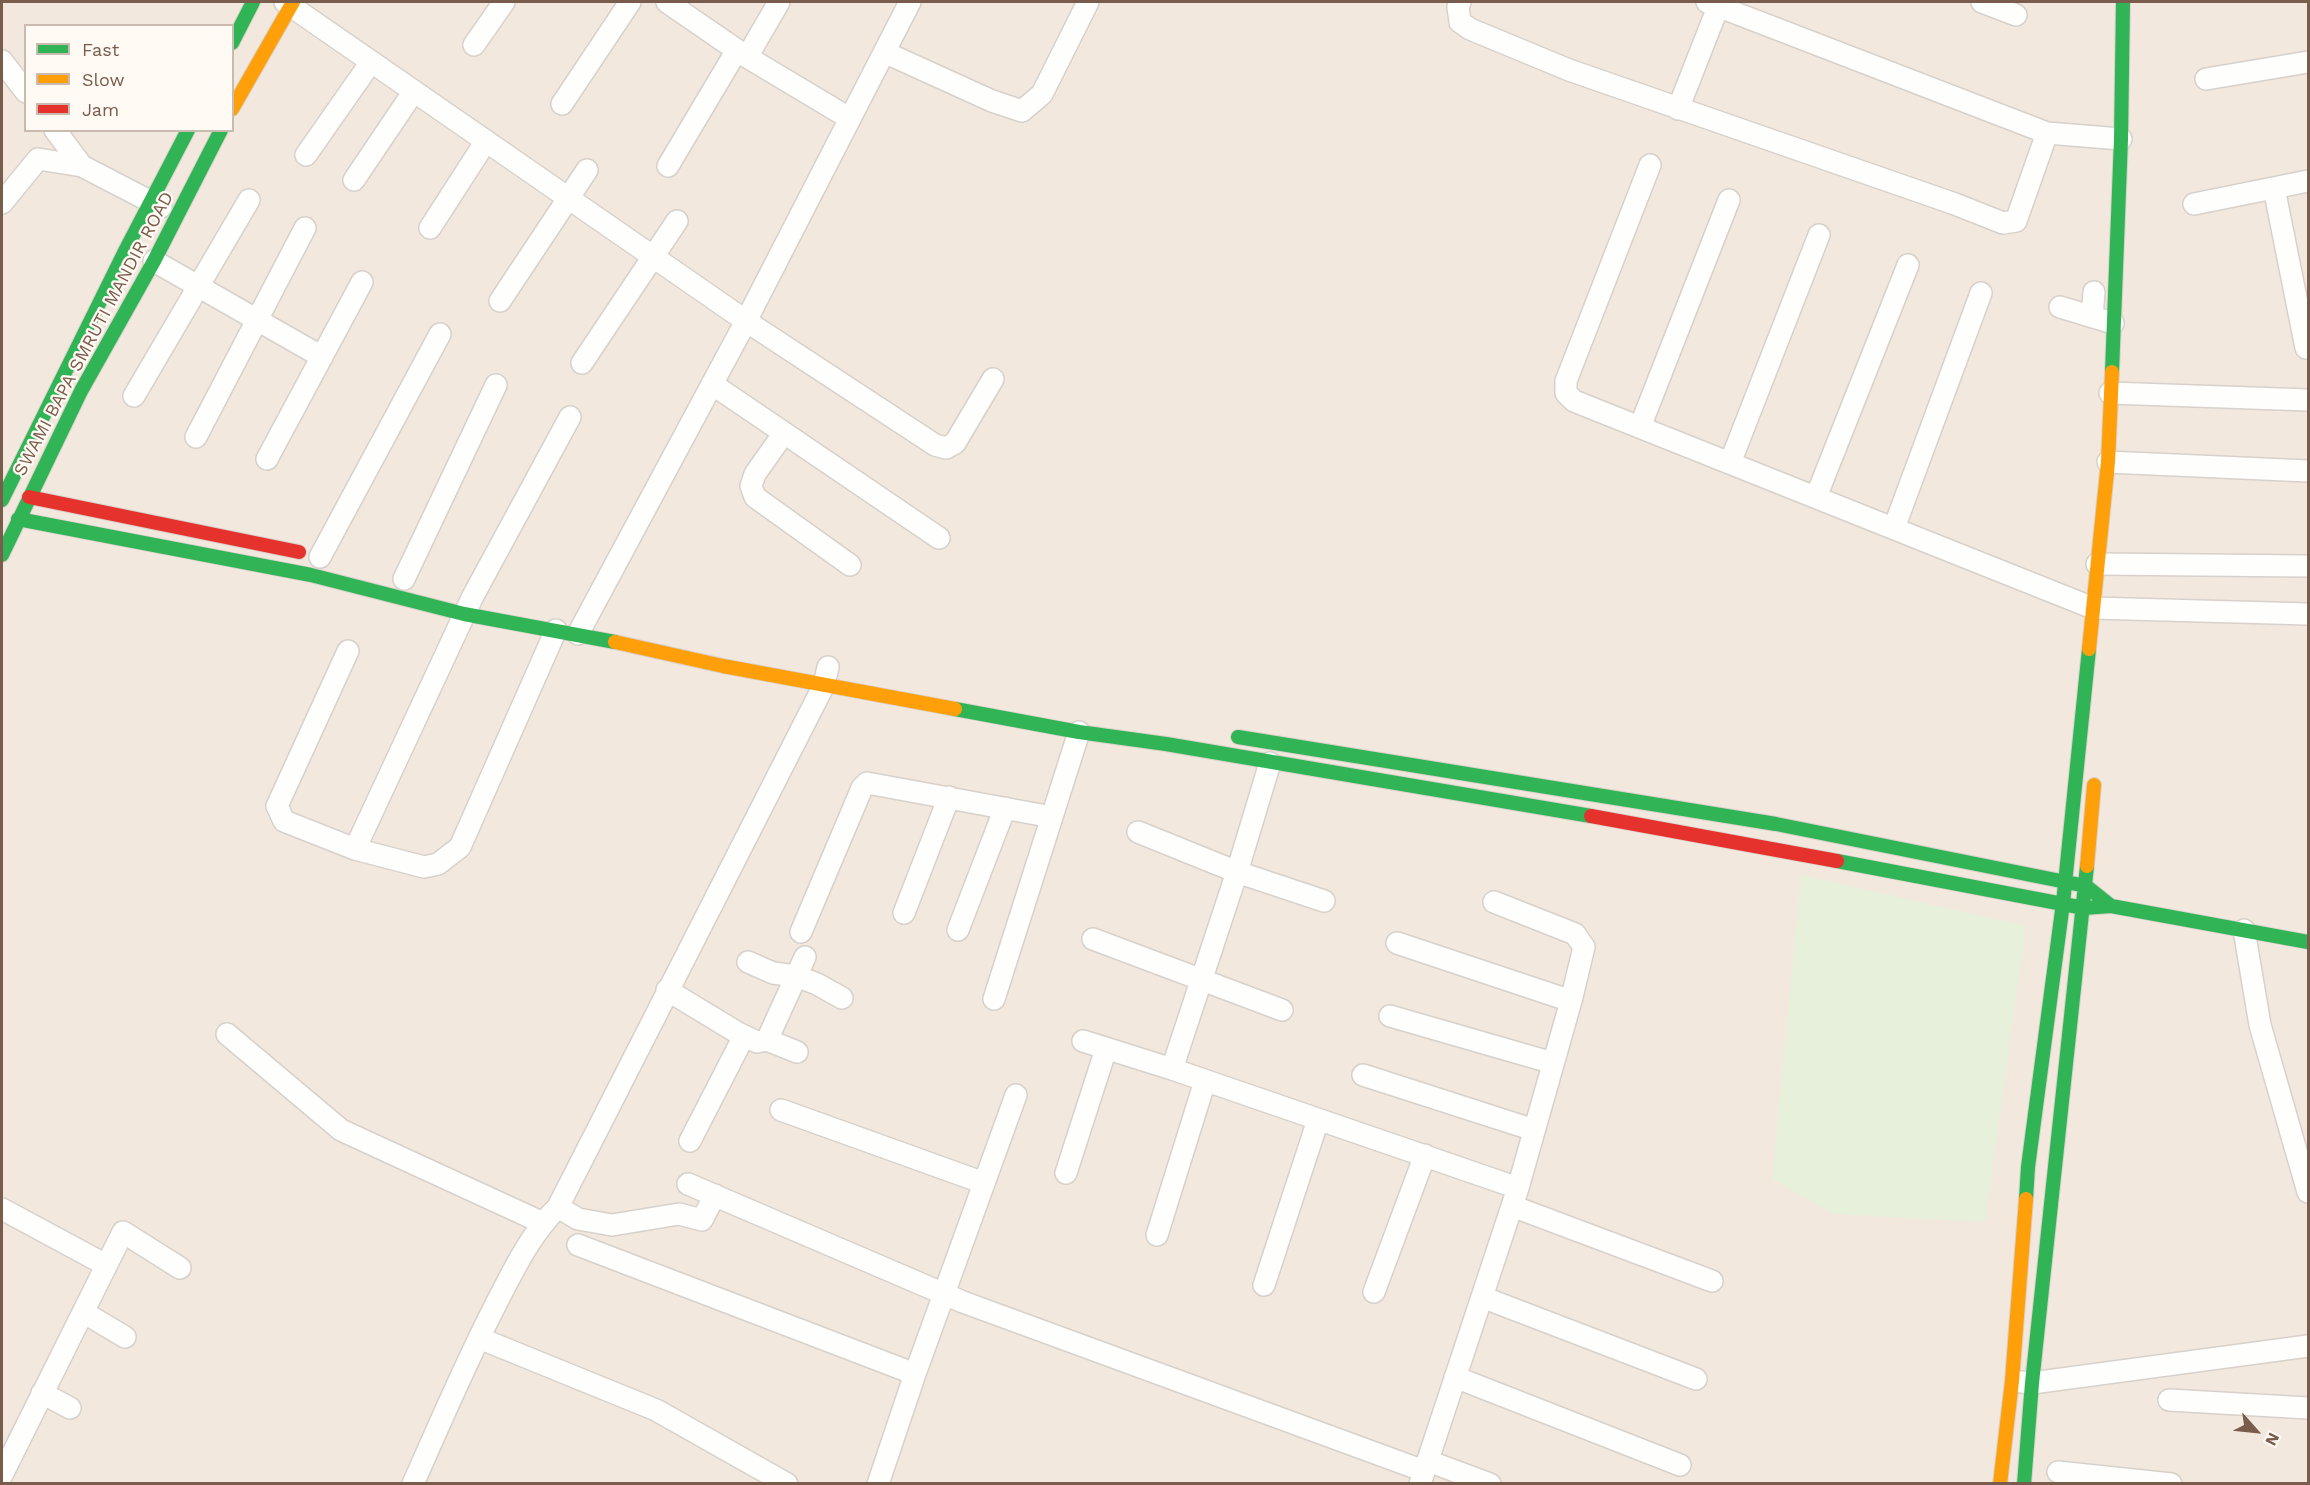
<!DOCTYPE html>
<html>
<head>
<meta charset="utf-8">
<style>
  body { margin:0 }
  #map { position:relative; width:2310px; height:1485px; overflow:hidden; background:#f9f5f0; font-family:"Work Sans",sans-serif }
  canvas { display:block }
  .frame { position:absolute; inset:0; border:3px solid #7a5c4d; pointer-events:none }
  .legend { position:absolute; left:24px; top:24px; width:210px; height:108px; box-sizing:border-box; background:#fffaf3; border:2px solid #cabbb1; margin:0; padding:8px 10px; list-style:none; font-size:18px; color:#7a5c4d }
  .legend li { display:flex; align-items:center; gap:12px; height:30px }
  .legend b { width:30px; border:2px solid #cabbb1 }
  .north { position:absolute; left:2226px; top:1401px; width:60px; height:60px; -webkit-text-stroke:4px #fffaf3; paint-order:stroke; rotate:117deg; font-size:16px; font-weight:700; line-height:24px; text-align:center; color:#7a5c4d }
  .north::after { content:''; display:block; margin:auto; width:21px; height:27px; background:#7a5c4d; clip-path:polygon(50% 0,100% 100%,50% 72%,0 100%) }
</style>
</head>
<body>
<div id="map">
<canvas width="2310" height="1485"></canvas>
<div class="frame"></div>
<ul class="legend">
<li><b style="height:8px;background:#30b455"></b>Fast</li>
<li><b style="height:8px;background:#ff9f0a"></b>Slow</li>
<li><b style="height:8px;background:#e5322d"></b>Jam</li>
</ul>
<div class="north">N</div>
</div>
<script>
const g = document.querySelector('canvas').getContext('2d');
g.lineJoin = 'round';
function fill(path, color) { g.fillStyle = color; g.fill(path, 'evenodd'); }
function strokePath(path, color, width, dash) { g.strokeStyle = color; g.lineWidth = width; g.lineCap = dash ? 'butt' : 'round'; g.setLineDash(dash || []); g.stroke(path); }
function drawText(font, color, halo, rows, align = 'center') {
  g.font = font + ' "Work Sans",sans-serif'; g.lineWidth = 4.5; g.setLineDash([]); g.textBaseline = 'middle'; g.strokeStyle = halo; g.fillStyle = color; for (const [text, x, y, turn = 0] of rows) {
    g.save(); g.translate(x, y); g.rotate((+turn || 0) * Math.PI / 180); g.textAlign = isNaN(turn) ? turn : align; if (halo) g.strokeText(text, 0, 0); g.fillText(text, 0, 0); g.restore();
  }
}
fill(new Path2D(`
  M2,2h2306v1481h-2306zM26,26h206v104h-206z`), '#f2e8de');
fill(new Path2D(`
  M1801,875l225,51 -41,296 -152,-8 -61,-35z`), '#e7f0db');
const street = new Path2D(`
  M285,2l461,319 189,124 11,3 9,-5 38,-64
  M667,2l80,55 102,61
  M1460,2l-2,5 2,15 10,7 99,41 386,134 48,19 13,-2 31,-88
  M1707,2l340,131 74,6
  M1982,2l34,13
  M474,45l30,-43
  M884,52l108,49 30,10 20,-17 46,-92
  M747,57l32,-55
  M2,61l24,31
  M2206,79l102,-17
  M562,104l68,-102
  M1678,109l42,-107
  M55,130l27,36
  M306,155l65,-93
  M1650,165l-84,216v12l8,8 519,207 215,6
  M668,166l69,-116
  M354,180l60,-89
  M2274,188l32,160
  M2,203l36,-44 44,7 79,41
  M2194,204l114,-23
  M430,228l56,-87
  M154,261l168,96
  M500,301l87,-131
  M2060,307l53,16
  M2092,317l2,-25
  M582,363l95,-142
  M712,384l227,154
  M2110,393l198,7
  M134,396l115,-196
  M1640,427l89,-227
  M784,433l-29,41 -4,12 4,11 95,68
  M196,437l109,-209
  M267,459l95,-177
  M2108,462l200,9
  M1730,463l89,-228
  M1816,497l92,-232
  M1894,528l87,-235
  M320,557l120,-223
  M2097,564l211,2
  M404,579l92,-194
  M578,634l168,-313 164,-319
  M348,651l-71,155 7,15 71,28 69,18 14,-3 22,-17 96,-217
  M1138,832l99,40 87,29
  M355,849l118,-253 97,-179
  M904,913l45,-116
  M958,930l47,-122
  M2244,930l16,95 48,167
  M801,932l61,-144 5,-5 185,34
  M1093,939l189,71
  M1397,943l174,58
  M748,962l25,11 23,3 21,8 25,14
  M667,990l71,43 19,9 10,-2 38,-83
  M994,999l85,-267
  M1390,1016l163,47
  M227,1034l114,96 202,93
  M767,1040l30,12
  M1083,1041l89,28 346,119
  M1172,1069l65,-197 33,-109
  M1363,1075l171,55
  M781,1110l203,73
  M690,1141l54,-105
  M1066,1173l40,-124
  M688,1184l275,118 461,169
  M1512,1206l200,75
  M558,1207l20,12 34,6 67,-11 23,6 13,-25
  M2,1209l104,56
  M1157,1235l48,-154
  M578,1245l337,129
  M1264,1285l54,-165
  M1374,1292l51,-137
  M1482,1297l214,82
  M83,1312l42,25
  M479,1338l177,72 131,74
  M1455,1377l225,88
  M2021,1382l11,1 276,-37
  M42,1393l28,15
  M2169,1400l139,8
  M1428,1461l62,23
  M2058,1472l113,12
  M2,1475l121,-243 57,36
  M413,1484c27,-61 53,-122 83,-180 18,-35 34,-69 62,-97l266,-522 4,-18
  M878,1484l37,-110 101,-279
  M1420,1484l98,-296 53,-187 13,-54 -9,-13 -81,-32`);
const fast = new Path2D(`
  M232,43l21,-41
  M2112,372l9,-233 2,-137
  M2,500l123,-249 63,-121
  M18,519l293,56 153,39 151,28
  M2,555l79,-164 73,-130 67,-131
  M955,709l124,23 87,12 425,72
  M1238,737l538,87 310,62 25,20
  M1837,861l247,47 27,-2 197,36
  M2026,1199l2,-32 35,-264 26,-254
  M2024,1484l8,-101 55,-517`);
const slow = new Path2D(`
  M232,109l61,-107
  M615,642l108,24 232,43
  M2089,649l19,-187 4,-90
  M2087,866l7,-81
  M2000,1484l12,-103 14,-182`);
const jam = new Path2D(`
  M29,497l270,55
  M1591,816l246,45`);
strokePath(street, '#d7d1cb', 24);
strokePath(fast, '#d9d2cb', 16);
strokePath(slow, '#d9d2cb', 16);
strokePath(jam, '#d9d2cb', 16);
strokePath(street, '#fefefd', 21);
strokePath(fast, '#30b455', 14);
strokePath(slow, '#ff9f0a', 14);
strokePath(jam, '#e5322d', 14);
drawText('18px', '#7a5c4d', '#fffaf3', [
  ["SWAMI BAPA SMRUTI MANDIR ROAD",94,334,-62]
]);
</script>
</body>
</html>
